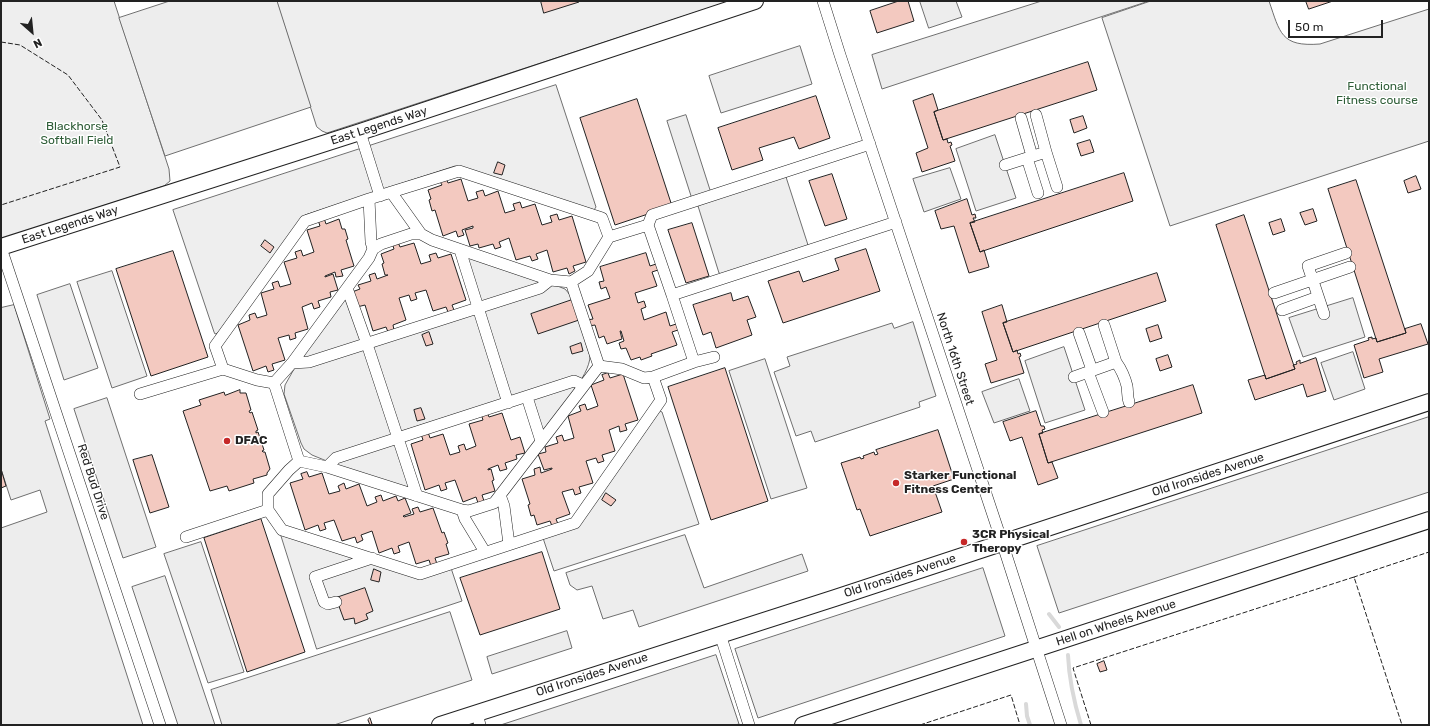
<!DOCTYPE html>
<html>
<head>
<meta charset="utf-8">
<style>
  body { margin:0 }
  #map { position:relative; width:1430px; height:726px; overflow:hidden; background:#fff; font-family:Rubik,sans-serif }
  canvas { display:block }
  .frame { position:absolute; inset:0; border:2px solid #222; pointer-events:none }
  .north { position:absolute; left:12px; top:12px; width:40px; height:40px; -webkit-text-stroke:3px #fff; paint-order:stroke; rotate:153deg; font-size:11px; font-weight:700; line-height:16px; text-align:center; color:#222 }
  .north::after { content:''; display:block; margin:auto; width:14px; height:18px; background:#222; clip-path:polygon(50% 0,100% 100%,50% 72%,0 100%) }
  .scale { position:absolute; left:1288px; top:20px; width:95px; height:18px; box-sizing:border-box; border:2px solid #222; border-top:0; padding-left:5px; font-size:12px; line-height:14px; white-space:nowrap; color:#222; -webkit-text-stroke:3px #fff; paint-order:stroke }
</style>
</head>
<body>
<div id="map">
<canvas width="1430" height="726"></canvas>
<div class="frame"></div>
<div class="north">N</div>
<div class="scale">50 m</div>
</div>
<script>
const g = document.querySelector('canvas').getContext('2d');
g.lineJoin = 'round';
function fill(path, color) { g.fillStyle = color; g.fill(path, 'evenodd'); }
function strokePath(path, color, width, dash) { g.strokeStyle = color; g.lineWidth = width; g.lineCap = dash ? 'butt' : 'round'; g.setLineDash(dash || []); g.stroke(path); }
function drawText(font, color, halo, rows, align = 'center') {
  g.font = font + ' Rubik,sans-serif'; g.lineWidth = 3; g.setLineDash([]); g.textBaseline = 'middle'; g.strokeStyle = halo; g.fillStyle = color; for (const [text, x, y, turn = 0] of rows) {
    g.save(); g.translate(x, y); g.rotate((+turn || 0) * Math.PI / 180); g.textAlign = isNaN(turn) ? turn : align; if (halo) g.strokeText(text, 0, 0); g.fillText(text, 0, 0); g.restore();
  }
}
const green = new Path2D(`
  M1,1h113l55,168 1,12 -6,5 -163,53z
  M277,1h453l-403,132 -5,-2 -5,-4z
  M1151,1h118c11,32 12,46 51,43l109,-35v132l-259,85 -68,-208z
  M556,85l40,122 -2,3 -139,-44 -150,49 -87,118 -3,1 -1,-2 -41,-122z
  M784,176l2,1 22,68 -2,2 -84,27 -3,-1 -21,-67z
  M466,256l71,22 28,11 6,7 19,60c0,20 -33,56 -45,74h-3l-14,-39 -135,43 16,53 -2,1 -68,-22 -27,-11 -8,-6 -3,-6 -17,-49 1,-9 17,-30 43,-57 19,50 119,-39z
  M660,411l2,1 37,112 -145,47 -11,-33 32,-11z
  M281,535l141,43 29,-10 11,33 -145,48z`);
fill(green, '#eee');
strokePath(green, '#6f6f6f', 1);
const parking = new Path2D(`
  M170,1h107l34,106 -146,49 -46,-138z
  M920,1h36l6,16 -33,11z
  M1042,1h107l-267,88 -10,-34z
  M800,46l12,38 -91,29 -12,-37z
  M686,115l25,78 -19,6 -25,-78z
  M995,135l21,63 -40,13 -20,-62z
  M950,168l11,31 -37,13 -11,-33z
  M112,271l35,105 -35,12 -35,-106z
  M70,284l28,84 -34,12 -27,-85z
  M1353,298l12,39 -62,20 -14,-39z
  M14,305l36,114 -5,2 98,304h-142v-197l46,-16 -7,-22 -29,10 -10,-31v-161z
  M913,322l23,74 -17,6 1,5 -105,35 -4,-11 -15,5 -22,-64 16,-6 -3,-9 105,-34 2,5z
  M1064,347l21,63 -40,13 -20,-62z
  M1353,352l12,37 -31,11 -13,-37z
  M765,359l42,129 -36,11 -42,-128z
  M1019,379l11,32 -36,12 -12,-31z
  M107,398l49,149 -33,11 -49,-149z
  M1429,417v75l-370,121 -22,-67z
  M685,535l19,53 98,-34 6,17 -169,56 -6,-17 -30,9 -11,-33 -15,4 -7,-5 -4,-12z
  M201,542l43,130 -36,11 -44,-129z
  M983,568l22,68 -247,82 -23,-69z
  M165,576l50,149h-37l-46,-138z
  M450,612l22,68 -138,45h-112l-11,-35z
  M567,631l5,17 -80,26 -5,-17z
  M716,655l23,69 -4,1h-234z`);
fill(parking, '#ededed');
strokePath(parking, '#6f6f6f', 1);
strokePath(new Path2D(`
  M1049,614l10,13
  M1068,655c1,25 6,47 13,70
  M1026,704l1,12 3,9`), '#d9d9d9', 4);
const building = new Path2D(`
  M541,1h38v1l-35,11z
  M899,1h9l6,20 -37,12 -7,-22z
  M1306,1h27l-24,8z
  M1088,62l9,28 -154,50 -9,-28z
  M933,94l5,16 -4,2 9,28 4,-1 1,4 3,-1 1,3 -2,1 5,15 -33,11 -6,-19 12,-5 -15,-47z
  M816,96l14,42 -31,11 -5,-12 -35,11 4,12 -31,10 -14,-42z
  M637,99l35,107 -57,19 -35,-107z
  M1083,116l4,12 -13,5 -4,-13z
  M1090,140l4,12 -13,4 -4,-12z
  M498,162l7,3 -3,10 -8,-2z
  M1124,173l9,28 -153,51 -10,-29z
  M832,174l15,45 -22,7 -16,-45z
  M1416,176l5,13 -13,4 -4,-12z
  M446,178l2,5 13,-4 7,22 10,-3 -2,-6 7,-2 2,6 13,-5 7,22 10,-3 -2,-6 7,-2 2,6 13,-4 7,21 10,-3 -2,-6 7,-2 2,6 13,-4 14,46 -13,4 2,5 -6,3 -2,-6 -14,4 -6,-22 -11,4 2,5 -6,2 -2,-5 -14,4 -7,-22 -10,4 2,5 -6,2 -2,-5 -14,4 -1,-4 -8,2 -5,-16 8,-2v-2l-11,4 2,5 -6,2 -2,-6 -13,5 -8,-26 -3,1 -3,-11 2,-1 -3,-9 14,-5 -3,-5z
  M1356,180l50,153 -29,9 -49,-153z
  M967,199l5,16 3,-1 1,4h-3l2,4 -5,1 10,29 4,-2 5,17 -20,6 -15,-47 -13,3 -6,-18z
  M1313,209l4,12 -12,4 -5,-12z
  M1244,215l51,154 -29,10 -50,-154z
  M324,218l2,6 13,-5 3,10h3l3,10 -2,1 8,26 -13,4 2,6 -7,1 -1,-5 -10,4v1l8,-3 5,16 -8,2 1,5 -13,4 2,6 -6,2 -2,-6 -10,4 6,22 -13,4 1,5 -6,2 -1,-5 -11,3 7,22 -13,4 2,6 -6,2 -2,-6 -13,5 -15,-46 12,-5 -1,-5 6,-2 2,5 10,-3 -6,-22 13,-4 -2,-6 6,-2 2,6 11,-3 -7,-22 13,-4 -2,-6 6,-2 2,6 11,-4 -7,-22 13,-4 -2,-6z
  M1281,219l4,12 -12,4 -4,-12z
  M692,223l17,53 -23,7 -18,-53z
  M265,240l9,7 -4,6 -9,-7z
  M398,242l2,5 14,-4 7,21 10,-3 -2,-6 7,-2 2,5 13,-4 15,46 -14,5 2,5 -6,2 -2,-5 -13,4 -7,-21 -11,3 2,6 -6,2 -2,-6 -10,3 7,22 -13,5 1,5 -6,2 -2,-5 -13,4 -8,-26 -8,2 -5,-15 8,-3 -2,-4 13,-4 -2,-6 6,-2 2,6 11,-4h-3l-3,-11 2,-1 -3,-9 13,-5 -2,-6z
  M866,249l14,42 -97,32 -15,-42 31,-10 4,11 36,-12 -4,-11z
  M173,251l35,106 -57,19 -35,-107z
  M646,253l4,13 6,-2 2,6 -6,2 5,14 -22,7 3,10 6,-2 2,6 -5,2 3,11 22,-8 4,14 6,-2 2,6 -6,2 5,13 -26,9 1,2 -11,4 -1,-3 -9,3 -5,-12 -5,1 -2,-6 5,-2 -3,-10h-1l2,8 -15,5 -3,-8 -5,2 -4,-13 -6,1 -2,-6 6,-1 -5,-14 22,-7 -4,-11 -5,2 -2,-7 5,-1 -4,-14z
  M1157,273l9,28 -153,51 -10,-29z
  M731,293l2,8 15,-5 8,21 -9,3 5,15 -36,13 -5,-16 -8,3 -10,-30z
  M572,300l7,20 -41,14 -7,-20z
  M1002,305l5,17 -4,1 10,29 4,-2 1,4 2,-1 1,3 -2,1 5,16 -33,10 -6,-19 12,-4 -15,-48z
  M1421,324l7,20 -49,15 4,13 -19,6 -10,-33 15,-5 -1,-2 4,-1v2l4,-1 1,4 29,-9 -1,-4z
  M1158,325l4,13 -12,4 -4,-13z
  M429,332l4,12 -7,2 -4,-11z
  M581,343l2,8 -11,3 -2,-7z
  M1168,355l4,12 -12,4 -4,-12z
  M1316,358l10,33 -19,6 -4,-13 -48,16 -7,-20 17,-5 1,4 29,-10 -2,-4 4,-1 -1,-2 4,-2v3z
  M725,368l43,133 -57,19 -43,-133z
  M608,373l2,5 13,-4 15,46 -13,4 2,6 -7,2 -1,-6 -10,4 6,21 -13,4 2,6 -6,2 -2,-5 -10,3 7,22 -14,4 2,6 -6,2 -2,-6 -11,3 8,22 -14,5 2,5 -6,2 -2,-5 -13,4 -3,-10 -3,1 -3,-11 2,-1 -8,-25 13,-4 -1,-6 6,-2 1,6 11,-4v-1l-8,2 -6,-16 8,-2 -1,-5 13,-4 -2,-6 6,-2 2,6 10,-3 -6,-22 13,-5 -2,-5 6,-2 2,6 11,-4 -7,-21 13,-5 -2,-5z
  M1193,385l9,28 -154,50 -9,-29z
  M240,390v3h6l5,17 -2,1 1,2 2,-1 6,18 -2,1v2l2,-1 6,18 -2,1 1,1h2l5,17 -3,4v2l-14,4 1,4 -25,8 -2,-5 -17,5 -27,-80 18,-6 -2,-5 25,-8 1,3z
  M421,408l4,11 -8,2 -3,-11z
  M1036,411l5,15h3l1,3 -3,1 1,3 -4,1 9,29 4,-1 6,16 -20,7 -16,-48 -12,4 -7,-19z
  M487,412l2,5 13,-4 9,27 9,-3 5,16 -9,2 1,4 -12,4 2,6 -7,2 -2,-6 -10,4v1l3,-1 3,11 -2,1 3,10 -13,4 2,6 -6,2 -2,-6 -13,5 -8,-22 -10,3 2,6 -6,2 -2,-6 -14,5 -14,-46 12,-4 -2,-6 7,-2 2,6 13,-4 7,21 10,-3 -2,-6 6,-2 2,6 10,-4 -7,-22 14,-4 -2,-6z
  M938,430l16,49 -21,7 9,26 -72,24 -10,-27 -3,1 -16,-47 19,-6 1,2 3,-1 -1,-2 11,-4 1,3 3,-1 -2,-4z
  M152,455l17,52 -19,6 -17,-53z
  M1,469l5,17 -5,2z
  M307,472l2,5 13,-4 7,21 11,-3 -2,-5 6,-3 2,6 13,-5 8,22 10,-4 -2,-5 6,-2 2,6 13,-5 2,5 7,-3 6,15 -8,3 1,1 10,-3 -2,-5 6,-2 2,5 13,-4 9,25 2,-1 4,11 -2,1 3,10 -14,4 2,6 -6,2 -2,-6 -13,4 -7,-22 -11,4 2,6 -6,2 -2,-6 -13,5 -7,-22 -11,4 2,5 -6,3 -2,-6 -13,4 -8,-21 -10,3 2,6 -6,2 -2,-6 -13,5 -15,-47 13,-4 -2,-5z
  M606,493l10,7 -5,6 -9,-6z
  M261,519l44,133 -58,20 -43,-134z
  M542,552l18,57 -80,26 -20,-57z
  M374,569l7,3 -2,10 -8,-2z
  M365,588l8,23 -7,3 2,5 -13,5 -1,-6 -10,2 -8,-22z
  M1104,661l3,9 -7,2 -3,-8z
  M370,718l2,6 -2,1 -2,-5z`);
fill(building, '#f3c9c0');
strokePath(building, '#222', 1);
const street = new Path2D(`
  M823,1l17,54 162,487 59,183
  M1036,115l10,37
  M1021,118l11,38
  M360,132l20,64
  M1027,158l11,35
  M1005,165l41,-13 11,35
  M391,192l30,42
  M369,199l2,43 2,7
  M648,225l4,-10 218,-71
  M411,234h10l11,6 118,40 21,2 28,84 -105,137 -25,8 -7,-1 -135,-43 -28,-6 -25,-78 18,-20 77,-105 4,-9 8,-5z
  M609,237l39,-12 24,70 224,-73
  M1,248l159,477
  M460,250l48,153
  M347,288l20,56 50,152
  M1274,293l76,-26
  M1282,310l36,-13
  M1324,314l-16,-48 38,-13
  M1079,333l13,37
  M694,362l20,-5
  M1116,362c5,7 9,16 11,24 1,6 0,10 2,16
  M292,363l17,-1 231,-74 10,-8
  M1088,372l15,40
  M653,377l41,-15 -22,-67
  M1074,377l42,-15 -12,-37
  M274,383l-17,-3 -34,-11 -8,-23 90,-125 64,-22 90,-28 143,47 7,19 -21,34 -17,11
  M140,394l83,-25
  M527,397l14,44
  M299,461l-10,9 -21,24v16l14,20 138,44 155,-51 86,-123 -8,-23 -9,1 -22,-9 -23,-3
  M327,467l9,-9 238,-77 9,4
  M500,495l4,11 5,38
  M462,510l3,9 20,33
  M186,537l82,-27
  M336,602l-8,2 -4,-2 -9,-25 57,-19
  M720,634l29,91
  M477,713l3,12`);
const secondary = new Path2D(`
  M1,247l359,-115 395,-131
  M440,725l395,-127 594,-196
  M803,725l626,-205`);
strokePath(street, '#222', 12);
strokePath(secondary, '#222', 18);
strokePath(street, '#fff', 11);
strokePath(secondary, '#fff', 16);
strokePath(new Path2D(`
  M1,42l19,3 48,30 34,45 18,47 -119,38
  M1354,578v-1l75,-25
  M920,725l91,-30 9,30
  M1091,725l-18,-57 281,-91 48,148`), '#222', 1, [5, 2]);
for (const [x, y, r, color] of [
  [227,441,4,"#c62828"],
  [896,483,4,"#c62828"],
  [964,542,4,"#c62828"]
]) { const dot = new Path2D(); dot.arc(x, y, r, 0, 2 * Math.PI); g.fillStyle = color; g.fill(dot); strokePath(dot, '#fff', 1.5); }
drawText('12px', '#2f5e38', '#fff', [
  ["Functional",1377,87],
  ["Fitness course",1377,101],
  ["Blackhorse",77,127],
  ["Softball Field",77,141]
]);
drawText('12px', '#222', '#fff', [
  ["East Legends Way",379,126,-18],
  ["East Legends Way",70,225,-18],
  ["North 16th Street",955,359,72],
  ["Old Ironsides Avenue",1208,475,-18],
  ["Red Bud Drive",93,482,72],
  ["Old Ironsides Avenue",900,576,-18],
  ["Hell on Wheels Avenue",1116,623,-18],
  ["Old Ironsides Avenue",592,675,-18]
]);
drawText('bold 12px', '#222', '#fff', [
  ["DFAC",235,441],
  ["Starker Functional",904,476],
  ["Fitness Center",904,490],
  ["3CR Physical",972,535],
  ["Theropy",972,549]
], 'left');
</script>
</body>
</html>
